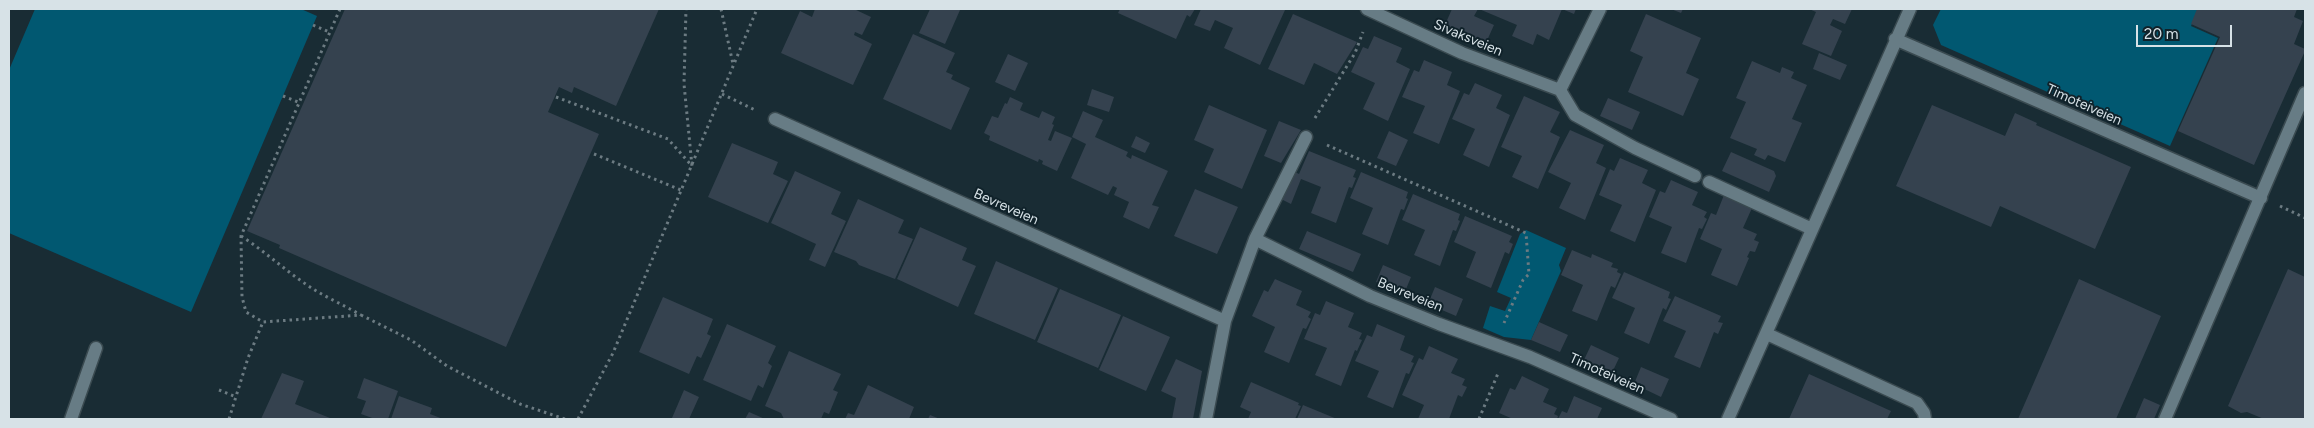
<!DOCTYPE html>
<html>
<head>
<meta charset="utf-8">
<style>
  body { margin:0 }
  #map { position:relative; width:2314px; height:428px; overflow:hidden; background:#192c34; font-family:Figtree,sans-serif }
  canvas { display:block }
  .frame { position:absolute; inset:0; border:10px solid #d7e2e7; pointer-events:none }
  .scale { position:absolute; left:2136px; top:25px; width:96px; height:22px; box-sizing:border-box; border:2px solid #d7e2e7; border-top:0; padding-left:6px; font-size:15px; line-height:18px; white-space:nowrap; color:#d7e2e7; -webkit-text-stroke:4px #10222a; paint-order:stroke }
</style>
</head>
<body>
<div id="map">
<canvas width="2314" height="428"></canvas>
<div class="frame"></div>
<div class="scale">20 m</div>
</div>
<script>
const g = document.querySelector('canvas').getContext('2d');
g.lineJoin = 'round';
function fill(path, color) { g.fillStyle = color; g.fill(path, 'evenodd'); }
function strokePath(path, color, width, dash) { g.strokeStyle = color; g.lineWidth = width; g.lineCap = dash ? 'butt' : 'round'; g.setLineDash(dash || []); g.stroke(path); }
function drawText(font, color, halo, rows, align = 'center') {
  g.font = font + ' Figtree,sans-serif'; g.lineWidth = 4; g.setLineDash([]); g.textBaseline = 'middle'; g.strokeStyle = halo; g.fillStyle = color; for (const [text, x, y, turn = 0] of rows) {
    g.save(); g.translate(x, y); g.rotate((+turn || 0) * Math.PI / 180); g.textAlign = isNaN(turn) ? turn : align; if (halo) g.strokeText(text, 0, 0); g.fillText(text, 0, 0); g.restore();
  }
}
fill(new Path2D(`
  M35,9h266l16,7 -126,296 -182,-79v-163z
  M1941,9h258l-8,17 27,12 -48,108 -229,-101 -8,-20z
  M1526,230l40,18 -7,17 2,6 -30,69 -27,-3 -21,-9 7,-22 15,5 6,-13 -14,-6 23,-58z`), '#015871');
fill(new Path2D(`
  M345,9h314l-43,97 -42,-19 -2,6 -13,-6 -11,25 51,22 -93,213 -227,-99 1,-3 -33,-14z
  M815,9h39l17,8 -9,18 -7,-3 -1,3 18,9 -19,41 -72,-32 19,-42 12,6z
  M930,9l30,1 -15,34 -26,-11z
  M1120,9h75l-5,8 -3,-2 -11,24 -58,-26z
  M1201,9h82l2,1 -25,55 -36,-17 9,-20 -18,-8 -5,11 -16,-6z
  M1452,9h26l-4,7 20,9 -9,20 -41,-18z
  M1479,9h97l-2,5 -12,-5 -13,31 -12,-6 -4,11 -21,-9 5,-11z
  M1671,9h12l-2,4z
  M1809,9h43l-7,15 -12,-5 -3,6 12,6 -11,25 -29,-12 14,-32z
  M2197,9h100l-3,8 9,4 -9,23 11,5v2l-51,114 -76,-34 42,-94 -29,-13z
  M1293,14l64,28 -20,32 -23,-11 -10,22 -36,-16z
  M1646,14l55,24 -15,35 13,6 -16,37 -55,-24 15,-35 -13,-6z
  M913,34l42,19 -9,19 7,3 -2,4 19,9 -19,42 -68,-31z
  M1374,36l28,12 -6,14 14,7 -22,52 -25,-12 12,-26 -24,-11 12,-25 5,2z
  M1819,53l28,12 -7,15 -27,-11z
  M1008,54l20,9 -13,28 -20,-9z
  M1424,60l28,12 -5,13 13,6 -21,53 -26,-11 12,-27 -23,-9 12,-27 5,2z
  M1752,61l28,12 2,-6 12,5 -3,6 16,7 -15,34 10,4 -17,39 -17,-7 -3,5 -11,-5 3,-6 -27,-11 16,-36 -10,-4z
  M1475,83l27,12 -6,13 14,7 -21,52 -26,-12 12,-26 -23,-10 12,-26 5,2z
  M1092,89l22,8 -5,15 -22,-7z
  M1524,96l36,16 -10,20 10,5 -22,52 -26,-12 10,-21 -21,-9z
  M1010,97l13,6 -3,7 19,8 3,-7 13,6 -3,7 2,1 -6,15 3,1 4,-10 17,7 -15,33 -15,-7 1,-3 -4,-2 -1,3 -49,-22 1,-4 -6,-3 8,-17 6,2 7,-15 2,1z
  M1608,98l32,14 -8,18 -32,-14z
  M1209,105l58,25 -25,59 -38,-17 10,-23 -20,-9z
  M1932,105l73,31 10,-23 22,10 -1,2 95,42 -36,82 -95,-43 -9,21 -95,-41z
  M1083,111l20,9 -8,17 33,15 -2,4 5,3 1,-4 36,16 -16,34 7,2 -10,22 -26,-12 6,-15 -15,-7 3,-7 -4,-2 -5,9 -37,-17 15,-34 -14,-7z
  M1279,121l22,9 -20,33 -17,-7z
  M1570,130l34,15 -8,18 10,5 -21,52 -26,-12 12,-25 -23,-11z
  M1389,131l19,9 -12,26 -19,-8z
  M1136,136l14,7 -5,10 -14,-6z
  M732,143l46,19 -5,12 15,7 -20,42 -60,-26z
  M1309,151l47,19 -3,7 3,1 -4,10 -3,-1 -13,36 -25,-10 10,-26 -20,-8 -10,25 -10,-5 14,-27 4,2z
  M1731,152l43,19 2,5 -7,16 -47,-21z
  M1620,158l28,12 -6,13 14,7 -21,52 -25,-11 12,-26 -23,-10 11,-26 4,2z
  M795,171l46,21 -10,22 15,7 -21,46 -16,-7 7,-16 -45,-21z
  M1361,172l47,20 -2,6 2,1 -4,11 -3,-1 -13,36 -26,-11 11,-26 -23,-10z
  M1671,180l27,12 -6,13 15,7 -3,5 3,2 -5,10 -3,-1 -13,35 -25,-10 11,-26 -23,-10 11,-26 5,2z
  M1195,189l43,18 -21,47 -43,-18z
  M1413,194l47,20 -2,6 2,1 -4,10 -3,-1 -13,36 -26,-11 11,-25 -23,-10z
  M1724,195l28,13 -9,20 14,6 -3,6 5,2 -4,10 -5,-1 -3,6 2,1 -12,28 -26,-11 11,-26 -22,-10 11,-26 5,2z
  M858,199l46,21 -6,13 15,6 -18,40 -36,-14 -3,-4 -22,-9z
  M1465,216l47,20 -3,6 4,2 -4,10 -4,-2 -14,36 -25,-11 10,-25 -22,-10z
  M920,227l47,21 -5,12 14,6 -18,41 -61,-28z
  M1307,231l54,23 -8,18 -54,-23z
  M1572,250l19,8 1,-4 21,9 -2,4 7,2 -1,3 4,2 -6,14 -4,-2 -14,35 -25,-10 11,-26 -22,-10z
  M996,261l62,27 -23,52 -61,-26z
  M1383,265l28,12 -7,17 -28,-12z
  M2288,269l17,8v142h-41l-17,-7 -6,1 -13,-7z
  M1624,272l46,20 -2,6 3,1 -5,11 -3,-2 -14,36 -25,-11 11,-25 -23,-10z
  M1275,279l27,12 -6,14 15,7 -3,5 3,2 -5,10 -3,-1 -14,35 -25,-11 11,-25 -23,-11 12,-26 4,2z
  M2079,279l82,37 -45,103h-98z
  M1435,287l28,12 -7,17 -28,-12z
  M1060,289l61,26 -23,53 -61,-26z
  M1675,296l46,20 -3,6 5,1 -5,11 -4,-2 -14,36 -26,-11 12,-26 -23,-10z
  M663,297l50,22 -6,15 4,2 -10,22 -4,-2 -8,18 -50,-22z
  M1326,301l28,12 -6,14 14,6 -3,6 3,1 -5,11 -2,-1 -14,36 -26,-11 12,-27 -23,-9 11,-26 5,2z
  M1123,316l47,21 -24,54 -47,-21z
  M1539,322l29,13 -8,17 -29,-12z
  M727,324l49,22 -8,17 4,3 -9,22 -5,-3 -7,16 -48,-21z
  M1377,324l28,12 -5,14 14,6 -3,6 3,1 -5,11 -3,-1 -13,35 -26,-11 12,-26 -24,-10 12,-26 5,2z
  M1591,345l28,13 -8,17 -28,-13z
  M1429,346l29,13 -7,14 14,6 -3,6 5,2 -5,10 -4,-2 -9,24h-31l6,-14 -22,-10 17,-37 4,2z
  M789,351l52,23 -8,16 5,2 -9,22 -5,-2 -3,7h-37l-3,-6 -16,-7z
  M1176,359l26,12 -9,48h-21l4,-21 -15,-7z
  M1641,367l28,12 -8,18 -27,-13z
  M282,373l22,8 -9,23 35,14v1h-69z
  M1809,374l82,37 -4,8h-98z
  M1522,376l27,13 -6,13 14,6 -3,6 4,2 -1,3h-44l-14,-6 11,-25 5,2z
  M364,378l34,13 -10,28h-13l-14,-5 5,-13 -9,-3z
  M1251,382l48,21 -1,2 3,1 -6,13h-47l3,-7 -11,-5z
  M868,385l46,22 -5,12h-64l3,-6 6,2z
  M684,390l15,7 -10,22h-13l-4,-1z
  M399,396l33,12 -2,6 13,5h-52z
  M1574,396l28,12 -5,11h-39l4,-8 5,2z
  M2144,398l16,7 -6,14h-19z
  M1303,405l34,14h-40z
  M749,412l16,7h-20z
  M930,415l10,4h-12z`), '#35424f');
const minor = new Path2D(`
  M1367,9l95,44 98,37 40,-81
  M1895,39l366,159
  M1560,90l15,25 60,33 60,28
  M775,119l450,202 -19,98
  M1709,182l103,47
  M1255,239l51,-102
  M1225,321l30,-82 115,57 69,28 91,33 141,62
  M1767,334l150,69 7,10 1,6
  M71,419l25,-71
  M1728,419l182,-410
  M2165,419l140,-326`);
strokePath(minor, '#3a4a50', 15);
strokePath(new Path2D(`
  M340,9l-99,227 1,61 4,15 17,10 98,-7 50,25 36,26 73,38 45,15
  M721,9l12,55
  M313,25l16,7
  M722,94l33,16
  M283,96l15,6
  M556,97l112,42 24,27 -8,-82 2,-75
  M1315,118l40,-65 8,-21
  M1327,145l199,88 3,41 -6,6 -19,43
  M594,154l87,36
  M2280,206l25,12
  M241,236c25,16 47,37 72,53 15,9 32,17 48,26
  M219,390l17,7
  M229,419l19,-61 15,-36
  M578,419l35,-66 144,-344
  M1479,419l20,-48`), '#6c7b82', 3, [2.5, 4]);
strokePath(minor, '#677c85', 12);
drawText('14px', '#d7e2e7', '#10222a', [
  ["Sivaksveien",1468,38,23],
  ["Timoteiveien",2084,105,24],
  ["Bevreveien",1006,207,24],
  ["Bevreveien",1410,295,22],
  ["Timoteiveien",1607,374,24]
]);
</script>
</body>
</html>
